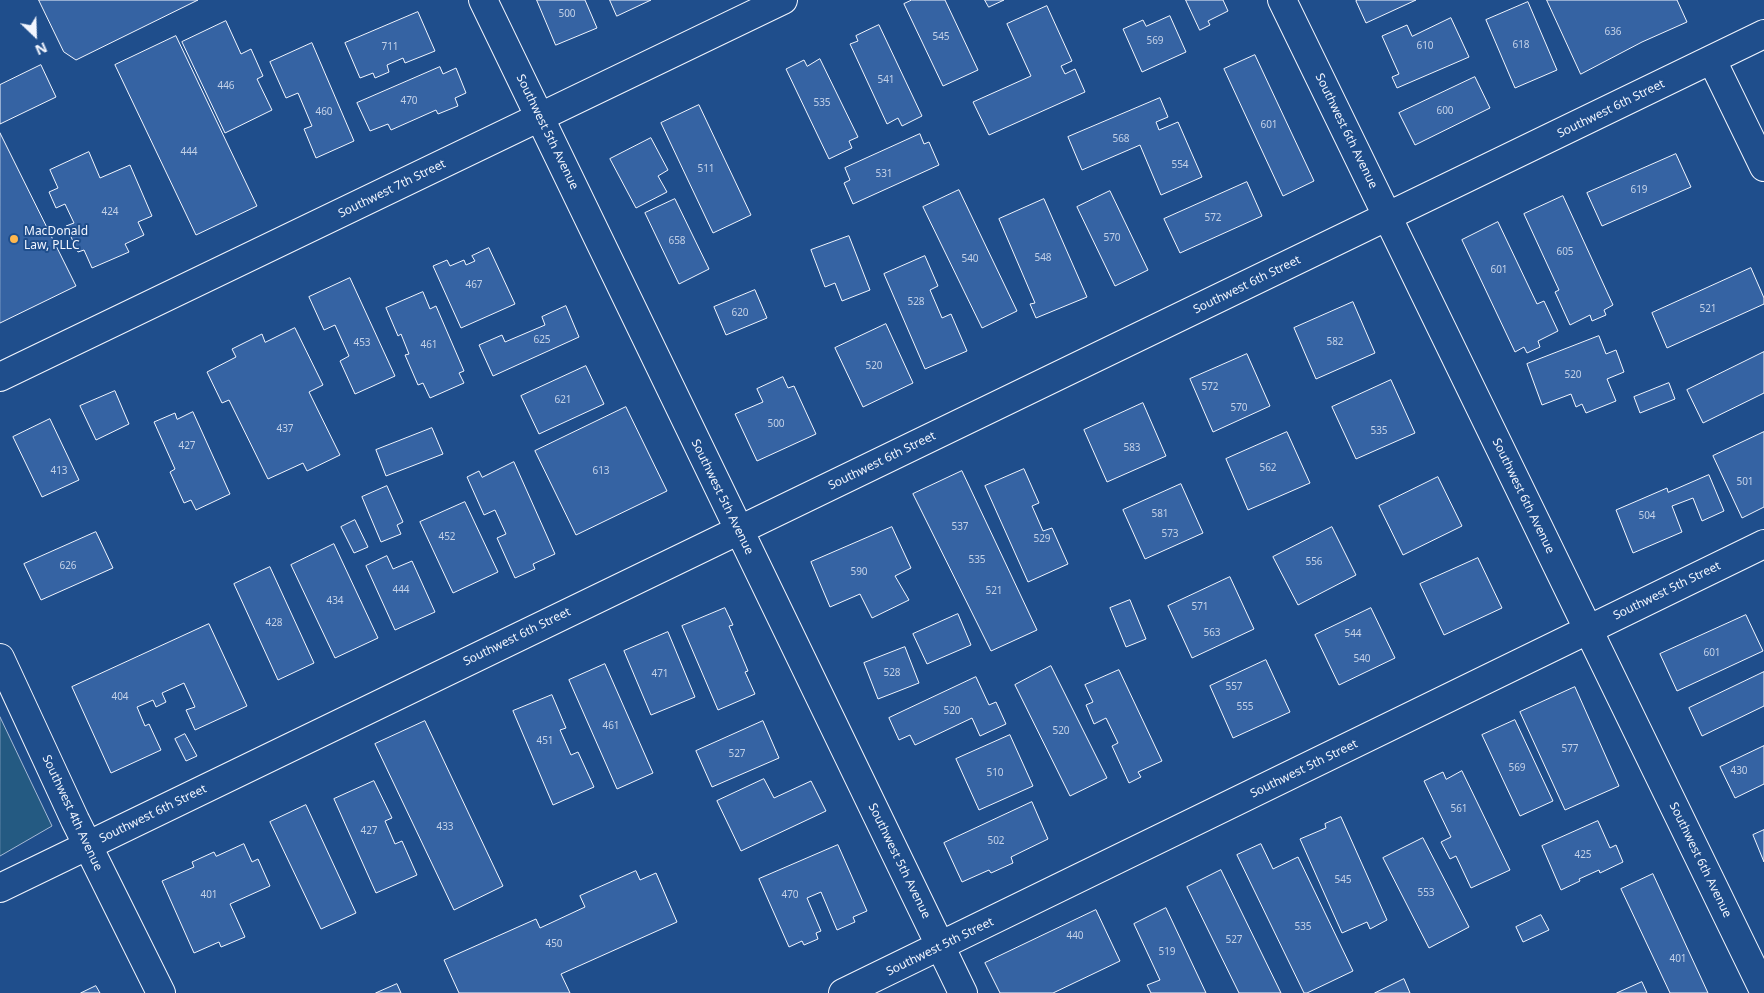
<!DOCTYPE html>
<html>
<head>
<meta charset="utf-8">
<style>
  body { margin:0 }
  #map { position:relative; width:1764px; height:993px; overflow:hidden; background:#1f4e8c; font-family:"Noto Sans",sans-serif }
  canvas { display:block }
  .north { position:absolute; left:10px; top:10px; width:50px; height:50px; -webkit-text-stroke:4px #1f4e8c; paint-order:stroke; rotate:156deg; font-size:14px; font-weight:700; line-height:20px; text-align:center; color:#f2f6ff }
  .north::after { content:''; display:block; margin:auto; width:18px; height:22px; background:#f2f6ff; clip-path:polygon(50% 0,100% 100%,50% 72%,0 100%) }
</style>
</head>
<body>
<div id="map">
<canvas width="1764" height="993"></canvas>
<div class="north">N</div>
</div>
<script>
const g = document.querySelector('canvas').getContext('2d');
g.lineJoin = 'round';
function fill(path, color) { g.fillStyle = color; g.fill(path, 'evenodd'); }
function strokePath(path, color, width, dash) { g.strokeStyle = color; g.lineWidth = width; g.lineCap = dash ? 'butt' : 'round'; g.setLineDash(dash || []); g.stroke(path); }
function drawText(font, color, halo, rows, align = 'center') {
  g.font = font + ' "Noto Sans",sans-serif'; g.lineWidth = 4; g.setLineDash([]); g.textBaseline = 'middle'; g.strokeStyle = halo; g.fillStyle = color; for (const [text, x, y, turn = 0] of rows) {
    g.save(); g.translate(x, y); g.rotate((+turn || 0) * Math.PI / 180); g.textAlign = isNaN(turn) ? turn : align; if (halo) g.strokeText(text, 0, 0); g.fillText(text, 0, 0); g.restore();
  }
}
const green = new Path2D(`
  M0,717l52,109 -52,30z`);
fill(green, '#245a82');
strokePath(green, '#a8bbd7', 1);
const building = new Path2D(`
  M39,0h159l-122,60 -12,-8z
  M537,0h48l12,28 -41,17z
  M610,0h41l-34,16z
  M912,0h33l33,70 -35,16 -39,-82z
  M985,0h19l-15,7z
  M1186,0h37l5,11 -20,10 2,4 -10,5z
  M1358,0h58l-50,23 -10,-22z
  M1547,0h130l10,22 -45,20 -61,32z
  M1528,2l29,68 -42,18 -29,-68z
  M1047,6l25,55 -11,5 4,8 10,-5 10,23 -96,43 -16,-33 58,-26 -24,-52z
  M418,12l17,39 -30,12 -2,-5 -16,7 2,7 -14,6 -2,-5 -13,5 -15,-35z
  M1170,16l16,36 -44,20 -19,-43 20,-9 3,6z
  M1451,18l18,39 -72,31 -5,-11 7,-3 -17,-38 25,-11 5,11z
  M226,21l15,33 10,-5 12,27 -6,3 15,31 -47,23 -43,-91z
  M879,25l43,91 -20,10 -4,-8 -11,6 -37,-80 8,-3 -2,-5z
  M176,36l81,170 -61,29 -81,-170z
  M312,43l42,98 -38,17 -12,-29 8,-3 -14,-33 -12,5 -16,-36z
  M1255,55l59,126 -31,15 -59,-127z
  M820,59l38,78 -9,4 3,7 -23,11 -43,-90 18,-9 3,6z
  M41,65l15,32 -56,27v-39z
  M440,67l3,7 13,-6 10,25 -11,5 3,8 -20,8 -2,-4 -45,20 -3,-6 -18,7 -13,-28z
  M1475,77l15,31 -75,37 -16,-32z
  M1160,98l8,19 -12,5 3,8 19,-8 24,55 -41,18 -21,-50 -58,25 -14,-33z
  M699,105l52,110 -38,18 -52,-110z
  M0,133l76,153 -76,37z
  M920,134l4,10 5,-2 10,23 -86,39 -9,-21 6,-3 -5,-12z
  M651,138l17,32 -10,6 9,16 -31,16 -26,-49z
  M89,152l11,26 30,-13 22,51 -14,6 6,13 -19,9 4,8 -37,16 -8,-18 -6,2 -12,-26 8,-3 -9,-19 -9,4 -7,-16 9,-4 -8,-18z
  M1676,154l15,33 -89,39 -15,-33z
  M1247,182l15,34 -82,37 -16,-34z
  M959,190l58,121 -35,17 -59,-121z
  M1110,191l38,79 -33,16 -38,-79z
  M1563,196l50,109 -9,5 2,5 -14,6 -2,-6 -20,10 -15,-33 4,-2 -35,-76z
  M675,199l34,70 -30,15 -34,-71z
  M1044,199l43,98 -51,21 -6,-14 5,-1 -36,-84z
  M1498,222l39,82 7,-3 14,30 -20,10 2,6 -13,6 -3,-6 -9,5 -53,-112z
  M849,236l21,54 -28,11 -7,-18 -10,4 -14,-37z
  M489,248l26,56 -54,24 -28,-62 14,-6 3,6 14,-6 2,5 9,-4 -3,-5z
  M925,256l13,30 -8,4 12,28 9,-4 16,37 -42,18 -41,-95z
  M1751,268l13,30v6l-97,44 -15,-35z
  M350,278l45,98 -40,18 -15,-33 9,-5 -14,-31 -11,5 -15,-33z
  M755,290l12,28 -41,17 -12,-28z
  M423,292l7,17 6,-3 28,65 -5,2 5,10 -34,15 -7,-15 -5,2 -13,-30 4,-1 -8,-20 -3,2 -12,-28z
  M1353,302l22,51 -59,26 -22,-51z
  M566,306l13,31 -86,39 -14,-31 23,-10 3,7 40,-17 -3,-8z
  M886,324l27,59 -50,24 -28,-59z
  M295,328l28,57 -14,7 31,63 -33,16 -4,-8 -35,16 -39,-79 -7,3 -15,-31 29,-15 -4,-8 30,-15 3,8z
  M1599,336l7,18 10,-4 8,22 -17,7 9,22 -30,12 -4,-9 -6,3 -5,-13 -29,11 -15,-41z
  M1764,352v41l-61,30 -16,-33z
  M1247,354l23,52 -57,26 -23,-53z
  M586,366l18,38 -65,30 -18,-38z
  M783,377l5,11 6,-2 22,48 -59,27 -22,-47 28,-12 -6,-13z
  M1391,380l24,53 -59,26 -24,-52z
  M1669,383l6,16 -35,14 -6,-16z
  M115,391l14,33 -33,16 -16,-34z
  M1143,403l23,53 -59,26 -23,-52z
  M626,407l41,84 -91,44 -41,-84z
  M193,412l37,82 -34,16 -5,-10 -7,3 -14,-31 5,-3 -21,-47 21,-9 2,6z
  M50,419l29,61 -37,17 -29,-60z
  M432,428l11,26 -57,22 -10,-26z
  M1287,432l23,51 -62,27 -22,-51z
  M1764,432v75l-22,11 -29,-62z
  M514,462l41,92 -22,10 2,5 -20,9 -18,-40 9,-4 -11,-24 -11,5 -17,-38 12,-6 3,6z
  M1024,469l15,34 -7,3 11,25 9,-3 16,36 -40,18 -43,-96z
  M962,471l75,159 -46,21 -78,-157z
  M1709,475l15,36 -22,10 -9,-23 -21,8 10,26 -49,21 -17,-43 51,-22 1,4z
  M1438,477l24,49 -59,29 -24,-49z
  M1181,484l22,49 -58,26 -22,-49z
  M387,486l16,36 -6,3 4,9 -20,8 -19,-45z
  M465,502l33,70 -45,21 -33,-71z
  M355,520l13,27 -14,6 -13,-26z
  M892,527l19,41 -16,8 14,24 -37,18 -12,-24 -30,13 -19,-45z
  M1332,527l24,48 -58,30 -25,-48z
  M96,532l17,36 -72,32 -17,-36z
  M334,544l44,94 -43,20 -44,-93z
  M387,556l6,13 19,-8 23,51 -40,18 -29,-64z
  M1478,558l24,50 -58,27 -24,-51z
  M270,567l44,96 -36,17 -44,-96z
  M1230,577l24,52 -62,29 -24,-52z
  M1130,600l16,39 -20,8 -16,-39z
  M725,608l8,17 -4,1 19,45 -3,1 10,22 -37,16 -36,-84z
  M1371,608l24,50 -56,27 -24,-50z
  M958,614l13,31 -44,19 -14,-30z
  M1746,615l17,36 -86,40 -17,-37z
  M209,624l38,82 -52,24 -9,-20 9,-3 -11,-24 -22,10 4,9 -10,5 -3,-7 -16,7 8,19 4,-2 12,26 -50,23 -39,-86z
  M668,632l27,65 -44,18 -27,-64z
  M905,647l14,36 -41,16 -14,-36z
  M1266,660l24,52 -57,26 -23,-52z
  M605,664l48,109 -36,16 -48,-109z
  M1051,666l56,112 -37,18 -55,-111z
  M1119,670l43,91 -24,11 3,5 -12,6 -17,-37 6,-3 -12,-25 -12,6 -8,-19 7,-3 -8,-17z
  M1764,672v34l-62,30 -13,-28z
  M976,677l13,28 7,-3 10,22 -26,12 -8,-18 -57,27 -5,-10 -11,5 -10,-22z
  M1575,687l44,99 -54,24 -45,-98z
  M552,695l14,33 -6,2 11,25 7,-3 16,35 -41,18 -40,-94z
  M1515,720l38,81 -33,15 -38,-81z
  M425,721l78,165 -49,24 -79,-166z
  M763,721l16,37 -67,29 -16,-36z
  M185,734l12,22 -11,5 -11,-22z
  M1010,735l23,51 -54,24 -23,-51z
  M1764,746v38l-29,14 -15,-31z
  M1462,771l48,99 -39,18 -15,-32 -6,3 -9,-17 10,-5 -27,-56 19,-9 3,7z
  M764,779l10,19 37,-17 15,30 -85,40 -24,-50z
  M374,781l18,37 -7,3 10,23 7,-3 15,34 -41,18 -42,-94z
  M1032,802l16,37 -37,18 2,6 -22,10 -2,-3 -27,12 -18,-39z
  M306,805l50,108 -35,16 -51,-107z
  M1341,817l46,103 -17,9 -3,-7 -25,11 -42,-94 26,-11 -1,-4z
  M1598,821l12,27 6,-3 7,17 -23,11 -1,-3 -20,9 1,2 -19,9 -19,-44z
  M1764,830v32l-11,-27z
  M1423,838l46,89 -40,21 -46,-90z
  M244,844l8,18 6,-3 12,27 -40,18 15,33 -24,10 -2,-5 -25,11 -32,-72 32,-14 -2,-5 22,-10 2,4z
  M1261,844l12,25 25,-12 55,114 -46,22h-3l-67,-138z
  M838,845l29,66 -14,6 2,5 -18,8 -16,-38 -14,6 14,33 -5,2 2,6 -14,6 -2,-4 -13,6 -30,-68z
  M1221,870l60,123h-42l-52,-106z
  M636,871l4,9 16,-7 21,49 -116,52 9,19h-111l-15,-33 92,-41 4,9 45,-21 -5,-11z
  M1653,874l55,119h-38l-49,-104z
  M1166,908l40,85h-55l-4,-8 13,-5 -26,-56z
  M1096,910l24,51 -67,32h-53l-15,-30z
  M1541,915l8,15 -26,12 -7,-15z
  M1404,979l6,14h-35z
  M1642,982l5,11h-30z
  M397,984l4,9h-25z
  M96,986l4,7h-19z`);
fill(building, '#3563a3');
strokePath(building, '#f2f6ff', 1);
const minor = new Path2D(`
  M483,0l480,993
  M1282,0l482,991
  M1712,60l52,107
  M0,658l75,162 86,173
  M0,888l1764,-854
  M843,993l921,-449`);
const major = new Path2D(`
  M0,377l783,-377`);
strokePath(minor, '#f2f6ff', 30);
strokePath(major, '#f2f6ff', 30);
strokePath(minor, '#1f4e8c', 28);
strokePath(major, '#1f4e8c', 28);
for (const [x, y, r, color] of [
  [14,239,5,"#ffb74d"]
]) { const dot = new Path2D(); dot.arc(x, y, r, 0, 2 * Math.PI); g.fillStyle = color; g.fill(dot); strokePath(dot, '#1f4e8c', 2); }
drawText('10px', '#c3d1e8', null, [
  ["500",567,14],
  ["636",1613,32],
  ["545",941,37],
  ["569",1155,41],
  ["618",1521,45],
  ["610",1425,46],
  ["711",390,47],
  ["541",886,80],
  ["446",226,86],
  ["470",409,101],
  ["535",822,103],
  ["600",1445,111],
  ["460",324,112],
  ["601",1269,125],
  ["568",1121,139],
  ["444",189,152],
  ["554",1180,165],
  ["511",706,169],
  ["531",884,174],
  ["619",1639,190],
  ["424",110,212],
  ["572",1213,218],
  ["570",1112,238],
  ["658",677,241],
  ["605",1565,252],
  ["548",1043,258],
  ["540",970,259],
  ["601",1499,270],
  ["467",474,285],
  ["528",916,302],
  ["521",1708,309],
  ["620",740,313],
  ["625",542,340],
  ["582",1335,342],
  ["453",362,343],
  ["461",429,345],
  ["520",874,366],
  ["520",1573,375],
  ["572",1210,387],
  ["621",563,400],
  ["570",1239,408],
  ["500",776,424],
  ["437",285,429],
  ["535",1379,431],
  ["427",187,446],
  ["583",1132,448],
  ["562",1268,468],
  ["413",59,471],
  ["613",601,471],
  ["501",1745,482],
  ["581",1160,514],
  ["504",1647,516],
  ["537",960,527],
  ["573",1170,534],
  ["452",447,537],
  ["529",1042,539],
  ["535",977,560],
  ["556",1314,562],
  ["626",68,566],
  ["590",859,572],
  ["444",401,590],
  ["521",994,591],
  ["434",335,601],
  ["571",1200,607],
  ["428",274,623],
  ["563",1212,633],
  ["544",1353,634],
  ["601",1712,653],
  ["540",1362,659],
  ["528",892,673],
  ["471",660,674],
  ["557",1234,687],
  ["404",120,697],
  ["555",1245,707],
  ["520",952,711],
  ["461",611,726],
  ["520",1061,731],
  ["451",545,741],
  ["577",1570,749],
  ["527",737,754],
  ["569",1517,768],
  ["430",1739,771],
  ["510",995,773],
  ["561",1459,809],
  ["433",445,827],
  ["427",369,831],
  ["502",996,841],
  ["425",1583,855],
  ["545",1343,880],
  ["553",1426,893],
  ["401",209,895],
  ["470",790,895],
  ["535",1303,927],
  ["440",1075,936],
  ["527",1234,940],
  ["450",554,944],
  ["519",1167,952],
  ["401",1678,959]
]);
drawText('12px', '#f2f6ff', '#1f4e8c', [
  ["Southwest 6th Street",1611,109,-26],
  ["Southwest 6th Avenue",1346,131,64],
  ["Southwest 5th Avenue",547,132,64],
  ["Southwest 7th Street",392,189,-26],
  ["Southwest 6th Street",1247,285,-26],
  ["Southwest 6th Street",882,461,-26],
  ["Southwest 6th Avenue",1523,496,64],
  ["Southwest 5th Avenue",722,497,64],
  ["Southwest 5th Street",1667,591,-26],
  ["Southwest 6th Street",517,637,-26],
  ["Southwest 5th Street",1304,769,-26],
  ["Southwest 4th Avenue",72,813,65],
  ["Southwest 6th Street",153,814,-26],
  ["Southwest 6th Avenue",1700,860,64],
  ["Southwest 5th Avenue",899,861,64],
  ["Southwest 5th Street",940,947,-26]
]);
drawText('12px', '#f2f6ff', '#1f4e8c', [
  ["MacDonald",24,232],
  ["Law, PLLC",24,246]
], 'left');
</script>
</body>
</html>
